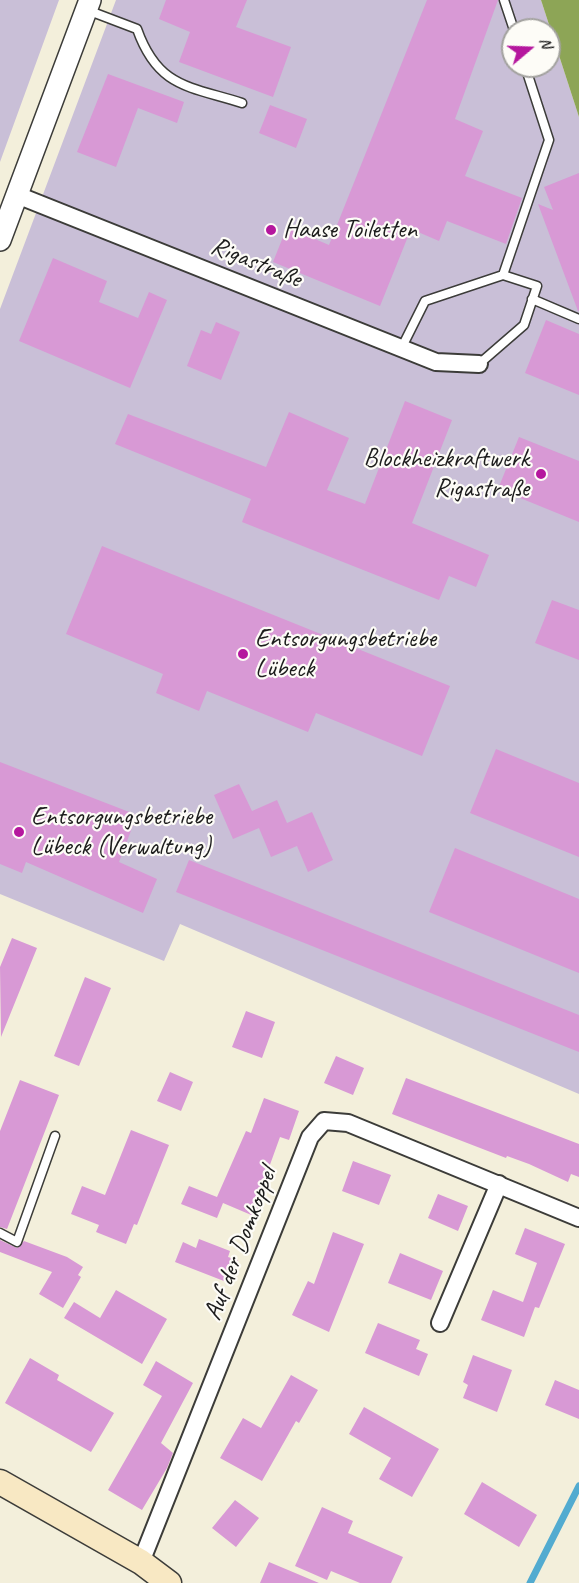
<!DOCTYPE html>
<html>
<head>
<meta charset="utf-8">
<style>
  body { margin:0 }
  #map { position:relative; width:579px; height:1583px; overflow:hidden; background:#f3efdb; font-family:Caveat,sans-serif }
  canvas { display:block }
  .north { position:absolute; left:501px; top:18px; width:60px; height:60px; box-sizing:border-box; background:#fdfcf7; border:2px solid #a3a29f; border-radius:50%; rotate:71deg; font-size:16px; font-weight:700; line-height:24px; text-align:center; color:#1c1c1c }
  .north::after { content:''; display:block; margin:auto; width:21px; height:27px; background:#b5179e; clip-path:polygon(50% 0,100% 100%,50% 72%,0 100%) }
</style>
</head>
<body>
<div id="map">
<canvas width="579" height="1583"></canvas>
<div class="north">N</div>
</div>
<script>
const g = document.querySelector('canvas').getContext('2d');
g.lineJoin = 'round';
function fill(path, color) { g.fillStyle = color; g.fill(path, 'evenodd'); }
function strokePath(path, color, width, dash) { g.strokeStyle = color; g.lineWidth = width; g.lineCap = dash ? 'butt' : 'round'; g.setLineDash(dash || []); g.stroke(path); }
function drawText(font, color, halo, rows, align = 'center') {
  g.font = font + ' Caveat,sans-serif'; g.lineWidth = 4.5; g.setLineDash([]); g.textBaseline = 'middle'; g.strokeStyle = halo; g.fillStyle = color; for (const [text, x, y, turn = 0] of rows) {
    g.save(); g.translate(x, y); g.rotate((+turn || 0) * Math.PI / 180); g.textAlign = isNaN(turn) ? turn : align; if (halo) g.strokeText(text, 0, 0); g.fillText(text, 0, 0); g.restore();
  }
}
fill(new Path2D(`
  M0,0h59l-59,162z
  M116,0h425l38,117v977l-399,-170 -16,37 -164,-67v-585zM513,30h36v36h-36z`), '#c9bfd7');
fill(new Path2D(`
  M541,0h38v117z`), '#8da556');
strokePath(new Path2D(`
  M530,1583l49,-97`), '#52abd0', 7);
fill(new Path2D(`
  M166,0h81l-11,27 55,20 -18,50 -94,-35 11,-30 -31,-13z
  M427,0h71l-43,119 28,12 -18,45 57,22 -16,46 -59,-23 -8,20 -28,-12 -31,77 -107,-44 14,-35 42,18z
  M108,74l76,28 -7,21 -39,-15 -22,59 -39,-15z
  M270,105l37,14 -11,29 -37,-15z
  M579,173v138h-1l-40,-107 15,6 -9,-23z
  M53,258l54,23 -8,21 39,16 11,-26 18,8 -37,88 -111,-47z
  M546,320l33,14v61l-54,-22z
  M216,322l24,10 -19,48 -34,-14 14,-36 10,4z
  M405,401l47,19 -40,103 77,32 -13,32 -27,-11 -10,24 -197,-78 9,-23 -136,-55 13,-30 138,53 23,-55 60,26 -22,52 38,14z
  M519,437l60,24v61l-81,-33z
  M102,546l348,140 -28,70 -106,-43 -8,19 -101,-41 -8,20 -43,-18 7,-19 -97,-40z
  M552,600l27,10v50l-44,-17z
  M496,749l83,34v74l-109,-44z
  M0,762l137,53 -18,47 38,17 -14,34 -117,-51 -4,11 -22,-9z
  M239,784l13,27 25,-11 10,23 25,-11 21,48 -25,12 -11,-26 -26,11 -12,-29 -26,11 -19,-44z
  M455,848l124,51v74l-150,-61z
  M189,860l390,155v37l-403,-160z
  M12,938l25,10 -36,89 -1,-70z
  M85,977l26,11 -32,78 -25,-10z
  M246,1011l29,11 -13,36 -30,-11z
  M336,1056l28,12 -11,27 -29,-12z
  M170,1072l23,10 -12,29 -24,-10z
  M406,1078l173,66v33l-8,-3 -3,8 -39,-18 -22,-8 -1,2 -114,-44z
  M20,1080l39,15 -52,134 -7,-2v-96z
  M264,1098l35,13 -10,29 -9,-3 -17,47 5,2 -12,31 -33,-14 -6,15 -36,-14 8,-18 28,11 29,-66 5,2z
  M131,1130l38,15 -32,80 -3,-1 -8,20 -30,-12 3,-7 -28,-11 11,-28 23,9z
  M353,1161l38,14 -12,30 -37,-14z
  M438,1194l30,12 -10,25 -30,-13z
  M525,1228l40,16 -26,64 -4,-1 -11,30 -43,-17 12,-30 30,12 14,-39 -22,-9z
  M333,1232l31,12 -35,88 -37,-17 16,-34 6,3z
  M199,1239l31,12 -2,6 10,3 -9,23 -54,-21 8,-20 13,6z
  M0,1240l17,8 7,-7 43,16 16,10 -5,8 3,2 -18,31 -24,-14 13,-22 -52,-20z
  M400,1253l43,18 -12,29 -43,-17z
  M116,1290l51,29 -25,45 -78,-46 10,-16 26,16z
  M378,1323l42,17 -4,9 12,5 -9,22 -54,-23z
  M473,1355l39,15 -15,42 -34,-14 5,-13 -5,-3z
  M30,1358l29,17 -2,5 57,33 -23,39 -86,-49z
  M156,1361l37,22 -32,60 12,10 -6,15 -25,42 -34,-20 54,-94 -19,-11z
  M291,1375l27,15 -19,33 -3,-2 -34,60 -42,-23 23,-40 18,10z
  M555,1380l24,10v29l-34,-14z
  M364,1407l75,42 -27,48 -33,-18 12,-21 -42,-24z
  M482,1482l55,33 -18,32 -55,-33z
  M235,1500l24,18 -23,29 -24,-19z
  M322,1507l31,14 -5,12 55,24 -12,26h-31l-29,-12 -4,9 -32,-14z
  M269,1562l50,21h-59z`), '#d899d5');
const service = new Path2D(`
  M504,0l10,30
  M87,10l50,19c21,59 52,57 105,74
  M532,299l47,20
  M401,349l24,-48 78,-26 46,-135 -24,-74
  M479,364l45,-39 13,-39 -34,-11
  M0,1233l17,9 38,-106`);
const minor = new Path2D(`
  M17,195l419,167 43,2
  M440,1323l59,-139
  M141,1562l169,-425 14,-16 24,2 231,95`);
const tertiary = new Path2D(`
  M0,240l90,-240`);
const secondary = new Path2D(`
  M0,1482l141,80 28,21`);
strokePath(service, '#3c3c39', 11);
strokePath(minor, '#3c3c39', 20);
strokePath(tertiary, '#3c3c39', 24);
strokePath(secondary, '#3c3c39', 27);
strokePath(service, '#fff', 8);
strokePath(minor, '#fff', 16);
strokePath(tertiary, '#fff', 21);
strokePath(secondary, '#f8e8c3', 24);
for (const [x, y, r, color] of [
  [271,230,6,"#b5179e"],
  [541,474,6,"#b5179e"],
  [243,654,6,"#b5179e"],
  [19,832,6,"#b5179e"]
]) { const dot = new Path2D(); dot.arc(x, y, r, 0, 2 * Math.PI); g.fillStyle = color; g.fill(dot); strokePath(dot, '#fdfcf7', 2); }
drawText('26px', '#1c1c1c', '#fdfcf7', [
  ["Haase Toiletten",283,230],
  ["Blockheizkraftwerk",529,459,"right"],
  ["Rigastraße",529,489,"right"],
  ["Entsorgungsbetriebe",255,639],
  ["Lübeck",255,669],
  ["Entsorgungsbetriebe",31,817],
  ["Lübeck (Verwaltung)",31,847]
], 'left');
drawText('26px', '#1c1c1c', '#fdfcf7', [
  ["Rigastraße",256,263,22],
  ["Auf der Domkoppel",241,1244,-69]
]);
</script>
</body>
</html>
